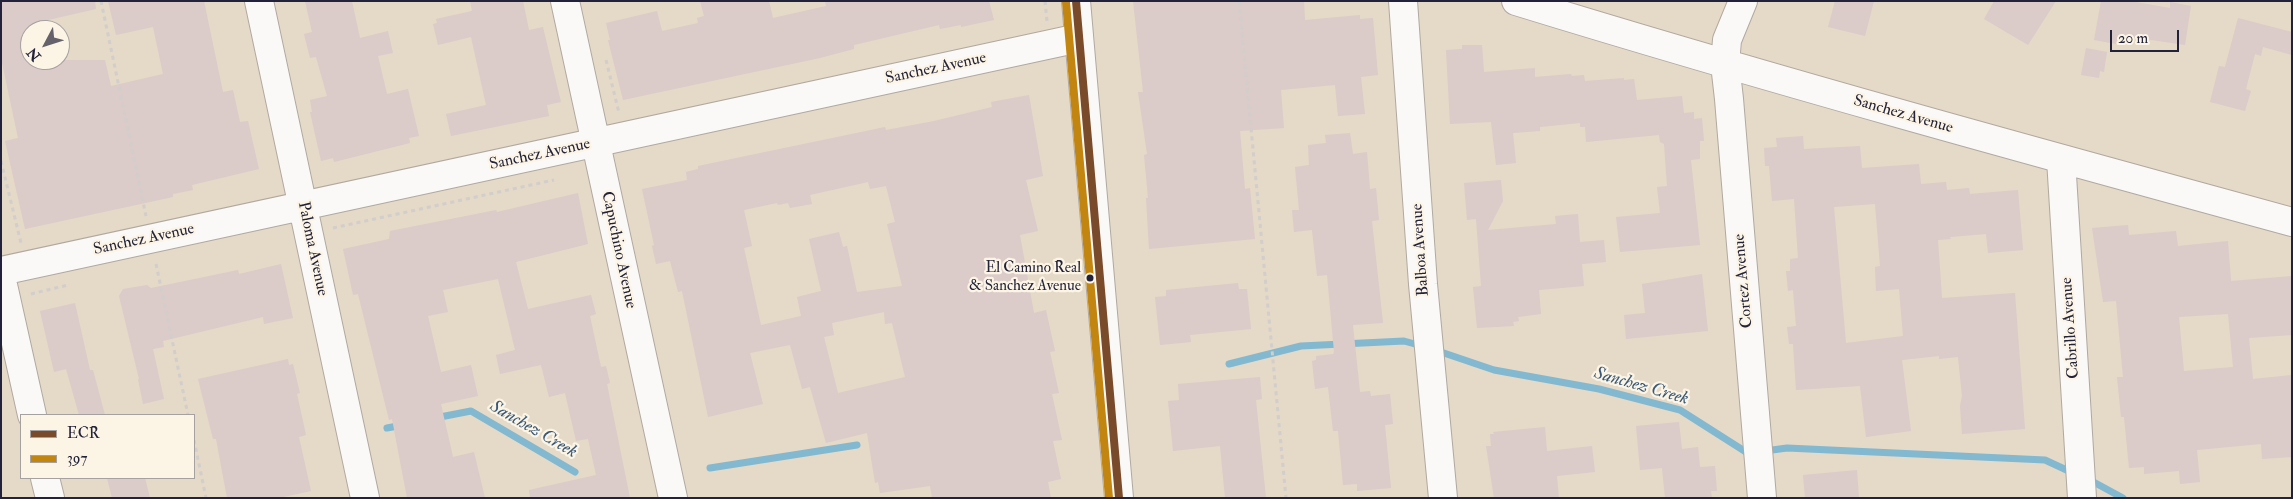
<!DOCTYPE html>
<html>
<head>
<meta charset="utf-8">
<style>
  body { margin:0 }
  #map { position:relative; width:2293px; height:499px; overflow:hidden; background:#e5d9c8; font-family:"IM FELL Double Pica",serif }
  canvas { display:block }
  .frame { position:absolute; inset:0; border:2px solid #22223b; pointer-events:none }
  .legend { position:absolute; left:20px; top:414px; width:175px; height:65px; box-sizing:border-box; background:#fcf5e5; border:1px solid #a5a1a1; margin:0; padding:6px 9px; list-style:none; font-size:15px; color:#22223b }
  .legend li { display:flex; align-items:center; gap:10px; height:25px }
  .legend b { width:25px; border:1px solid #a5a1a1 }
  .north { position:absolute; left:20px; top:20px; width:50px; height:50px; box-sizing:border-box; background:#fcf5e5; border:1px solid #a5a1a1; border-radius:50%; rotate:230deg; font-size:14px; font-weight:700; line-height:20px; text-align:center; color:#22223b }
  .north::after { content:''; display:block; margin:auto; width:18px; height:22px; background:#66626c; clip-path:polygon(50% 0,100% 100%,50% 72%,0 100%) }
  .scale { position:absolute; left:2110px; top:30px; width:69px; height:22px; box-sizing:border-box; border:2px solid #22223b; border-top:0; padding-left:6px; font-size:15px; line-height:18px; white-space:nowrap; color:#22223b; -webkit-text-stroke:4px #fcf5e5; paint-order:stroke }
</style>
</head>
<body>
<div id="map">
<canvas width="2293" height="499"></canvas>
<div class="frame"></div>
<ul class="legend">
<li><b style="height:6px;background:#7a4b2a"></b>ECR</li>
<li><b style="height:6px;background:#c2850f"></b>397</li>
</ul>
<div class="north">N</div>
<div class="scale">20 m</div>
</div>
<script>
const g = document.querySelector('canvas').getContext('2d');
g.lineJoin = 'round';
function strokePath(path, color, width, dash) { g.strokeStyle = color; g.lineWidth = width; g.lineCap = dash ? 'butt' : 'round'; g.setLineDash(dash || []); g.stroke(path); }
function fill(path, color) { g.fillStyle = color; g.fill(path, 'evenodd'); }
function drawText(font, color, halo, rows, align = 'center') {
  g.font = font + ' "IM FELL Double Pica",serif'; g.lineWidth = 4.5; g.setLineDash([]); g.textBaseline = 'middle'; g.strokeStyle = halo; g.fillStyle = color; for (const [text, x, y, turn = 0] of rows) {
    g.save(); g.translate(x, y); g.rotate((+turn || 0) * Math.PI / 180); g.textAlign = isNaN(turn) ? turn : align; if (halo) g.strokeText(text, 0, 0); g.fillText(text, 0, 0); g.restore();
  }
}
strokePath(new Path2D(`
  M1435,350l59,20 105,19 81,21 66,42h6
  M1229,364l72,-18 103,-5 18,5
  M435,418l36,-7 104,61
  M387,428l16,-3
  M1765,451l22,-3 258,12 28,13
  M710,468l147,-23
  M2088,479l35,19`), '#82b8d0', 7);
fill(new Path2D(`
  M1,1h94l1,8 -48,11 3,10h-21v30h75l6,26 52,-12 -10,-47 -37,8 -8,-34h96l19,91 10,-2 7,32 8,-1 11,48 -67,16 1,5 -20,4v3l-148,32 -20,-88 13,-3 -17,-80z
  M305,1h47l8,37 28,-7 5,22 -15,3 9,38 21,-5 11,47 -10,2 1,5 -76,19 -1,-4 -12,3 -11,-49h2l-2,-12 17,-4 -11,-39 -6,1 -6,-24 8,-2z
  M470,1h53l6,29 14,-3 18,75 -14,3 2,11 -98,20 -5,-22 40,-9 -15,-68 -33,8 -5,-21 4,-1 -1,-4 36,-8z
  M700,1h69l4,17 53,-12 -1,-5h164l5,19 -33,7v-2l-21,4 -1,-4 -85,20v4l-34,9 -197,42 -15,-60h2l-4,-17 51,-12 5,20 36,-8 -1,-5 7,-2z
  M1133,1h171l1,19 55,-5v4l13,-1 5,57 -17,2 4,37 -27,2 -3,-31 -54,5 3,38 -44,3 5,58 5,-1 5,51 -106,10 -3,-51h2l-4,-43 3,-1 -9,-62h5z
  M1835,1h39l-9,35 -37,-9z
  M1994,1h62l-28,44 -44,-26z
  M2101,1h29l40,7v-6l21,4 -6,39 -67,-10 -2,9 -22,-4z
  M2238,18l54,14v23l-29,-8 -2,9 -6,-2 -9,35 5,2 -6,20 -35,-9 9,-36 6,1z
  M1462,45h20l2,27 51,-4v9l36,-3 1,2 12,-1 1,6 39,-3v2l10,-1 3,21 45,-4 2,17 10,-1v7l8,-1 2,23h-4v18l-9,1 9,85 -80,7 -4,-35 44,-4 -3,-26 10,-1 -3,-42 -4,-2 -1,-7 -73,7 -1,-15h-5v-4l-40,4v4l-27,2 3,30 -20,2 -5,-43 -41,2 -4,-74 16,-1z
  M2086,48l21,4 -3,20 -4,-1 -1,7 -18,-3z
  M1029,95l14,81 -17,4 12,51 -18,4 14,78 12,-3 9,41 -5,1 9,41 -7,1 10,46 -9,1 8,38 -13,3 3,16h-119l-2,-12 -50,7 -2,-11 -3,1 -8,-50 -41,10 -16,-56 -8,2 -12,-44 -40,8 13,51 -55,13 -26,-126 -4,1 -8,-31 -14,3 -4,-18 2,-1 -12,-56 45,-9 -1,-8 12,-3v-3l187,-39 1,3 48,-9 58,-14 -1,-5zM868,182l2,7 16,-3 9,36 -8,2 15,62 -45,6 -10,-46 -4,1 -4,-15 -30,7 12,52 -24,6 4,19 -40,9 -17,-77 8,-2 -8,-36 33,-7 1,2 10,-2 2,5 22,-4 -2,-9zM884,312l1,12 7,-1 13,54 -67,16 -14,-56 10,-2 -2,-12z
  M1350,133l3,21 14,-2 3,37 6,-1 3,32 -7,1 11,102 -30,2 7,67 10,-1 1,5 19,-2 3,30 -8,1 6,63 -34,3v-7l-14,1 -5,-54h-5l-5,-44 -13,2 -3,-28 4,-1v-4l17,-2 1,-2 -7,-77 -10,1 -5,-46 -18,2 -2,-22h7l-4,-43 14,-2 -1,-20 18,-2 -1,-8z
  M1803,136l1,13 56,-3 2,22 57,-4 2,20 25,-2 1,8 22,-2 1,6 48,-4 5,60 -35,3 -2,-19 -36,3 1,2 -13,1 4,58 73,-5 10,136 -63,5 -2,-28 2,-10 -4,-39 -19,2v-3l-37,4 9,71 -45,6 -6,-51 -64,4 -3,-46h-4l-2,-17 9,-1 -3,-36 -5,1 -2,-20h4v-12l8,-1 -4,-59 -22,2 -3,-35h-4l-1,-18 13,-1 -1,-9zM1875,204l5,62 -5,1 1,24 23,-2 4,47 -57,7 -12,-136z
  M1501,180l2,21 -15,29 68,-6 -1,-8 23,-2 2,28 24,-2 2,22 -24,2 2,22 -45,4 2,24 -23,3 1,4 -6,1 1,4 -37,2 -4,-41 8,-1 -5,-67 -9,1 -3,-37z
  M578,193l10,51 -72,18 12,47 63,-14 5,19 -6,2 11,51 5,-1 4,17 -3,1 23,114h-100l-1,-8 67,-15 -8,-36 -12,2 -11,-48 -16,4 -8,-32 -41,9 -4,-19 19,-5 -17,-71 -55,11 5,22 -20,4 13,56 30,-7 7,31 -37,8 12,53 21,-5 11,46h-78l-15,-79 -3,1 -31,-126 -5,1 -10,-46 46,-10 1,-8 106,-21 1,2z
  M2128,225l1,10 47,-4 2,15 50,-5 3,40 61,-5v59l-43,3 4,41 39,-4v82l-30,2 -1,-15 -64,6 3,32 -20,2 -1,-13 -35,3v-7l-15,1 -5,-51h-3l-4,-40h6l-7,-76 -13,1 -11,-74zM2228,314l5,53 -49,4 -5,-54z
  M281,264l12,54 -29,6 -1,-7 -100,24 1,6 -11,2 11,50 -21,5 -5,-25h1l-20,-83 4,-7 24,-4 4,3 87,-18 1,4z
  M1702,274l6,57 -82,8 -2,-24 21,-2 -3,-29z
  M1238,283l1,6h8l4,40 -61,6 1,7 -31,3 -5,-48 11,-1v-6z
  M75,303l15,67h3l12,45h-26l-13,-46 -12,3 -14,-61z
  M288,359l1,6 4,-1 7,29 -3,1 9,41 -7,2 12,54 -32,7h-52l-11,-59h-3l-15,-60z
  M1260,377l2,22 -6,1 10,98h-41l-5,-52 -47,5 -5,-50 11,-1 -1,-16z
  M1679,422l3,27 16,-2 2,20 15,-1 2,25h-6l1,7h-47l-3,-30 -22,2 -4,-44z
  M1545,427l2,24 45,-5 3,26 -38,4 2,22h-65l-8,-52h5l-1,-12h4l-1,-2z
  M1857,470l2,28h-54l-2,-23z
  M107,478h38l5,20h-38z`), '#dbcbc9');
const minor = new Path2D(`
  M259,1l106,497
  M565,1l108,497
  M1403,1l20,283 20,214
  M1516,1c257,79 516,150 776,221
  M1743,1l-16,39 -2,24 4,35 33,399
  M2061,159l21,339
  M1,271l1078,-233
  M1,276l31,139
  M45,478l5,20`);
const major = new Path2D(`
  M1076,1l43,497`);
strokePath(minor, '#b0a9a0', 30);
strokePath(major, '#b0a9a0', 30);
strokePath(new Path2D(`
  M101,1l45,215
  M1045,1l2,20
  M1239,1l47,497
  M606,60l13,53
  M1,161l20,82
  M333,228l221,-48
  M156,264l32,151
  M31,294l37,-9
  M194,440l12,58`), '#d1cecb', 3, [4, 4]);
strokePath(minor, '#fbf9f7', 28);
strokePath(major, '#fbf9f7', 28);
strokePath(new Path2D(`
  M1076,1l43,497`), '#7a4b2a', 8);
strokePath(new Path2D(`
  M1066,2l43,496`), '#c2850f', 8);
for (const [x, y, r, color] of [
  [1090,278,4.5,"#22223b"]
]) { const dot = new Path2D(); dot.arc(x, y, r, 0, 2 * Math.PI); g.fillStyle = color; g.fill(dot); strokePath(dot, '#fcf5e5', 2); }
drawText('15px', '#22223b', '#fcf5e5', [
  ["El Camino Real",1081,269],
  ["& Sanchez Avenue",1081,287]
], 'right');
drawText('16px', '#22223b', '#fcf5e5', [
  ["Sanchez Avenue",936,69,-12],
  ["Sanchez Avenue",1903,115,16],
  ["Sanchez Avenue",540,155,-12],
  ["Sanchez Avenue",144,240,-12],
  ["Paloma Avenue",312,249,78],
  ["Capuchino Avenue",618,250,78],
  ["Balboa Avenue",1421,250,-94],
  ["Cortez Avenue",1744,281,-95],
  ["Cabrillo Avenue",2071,328,-94]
]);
drawText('italic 18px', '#385878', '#fcf5e5', [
  ["Sanchez Creek",1641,387,16],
  ["Sanchez Creek",533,430,30]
]);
</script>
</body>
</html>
